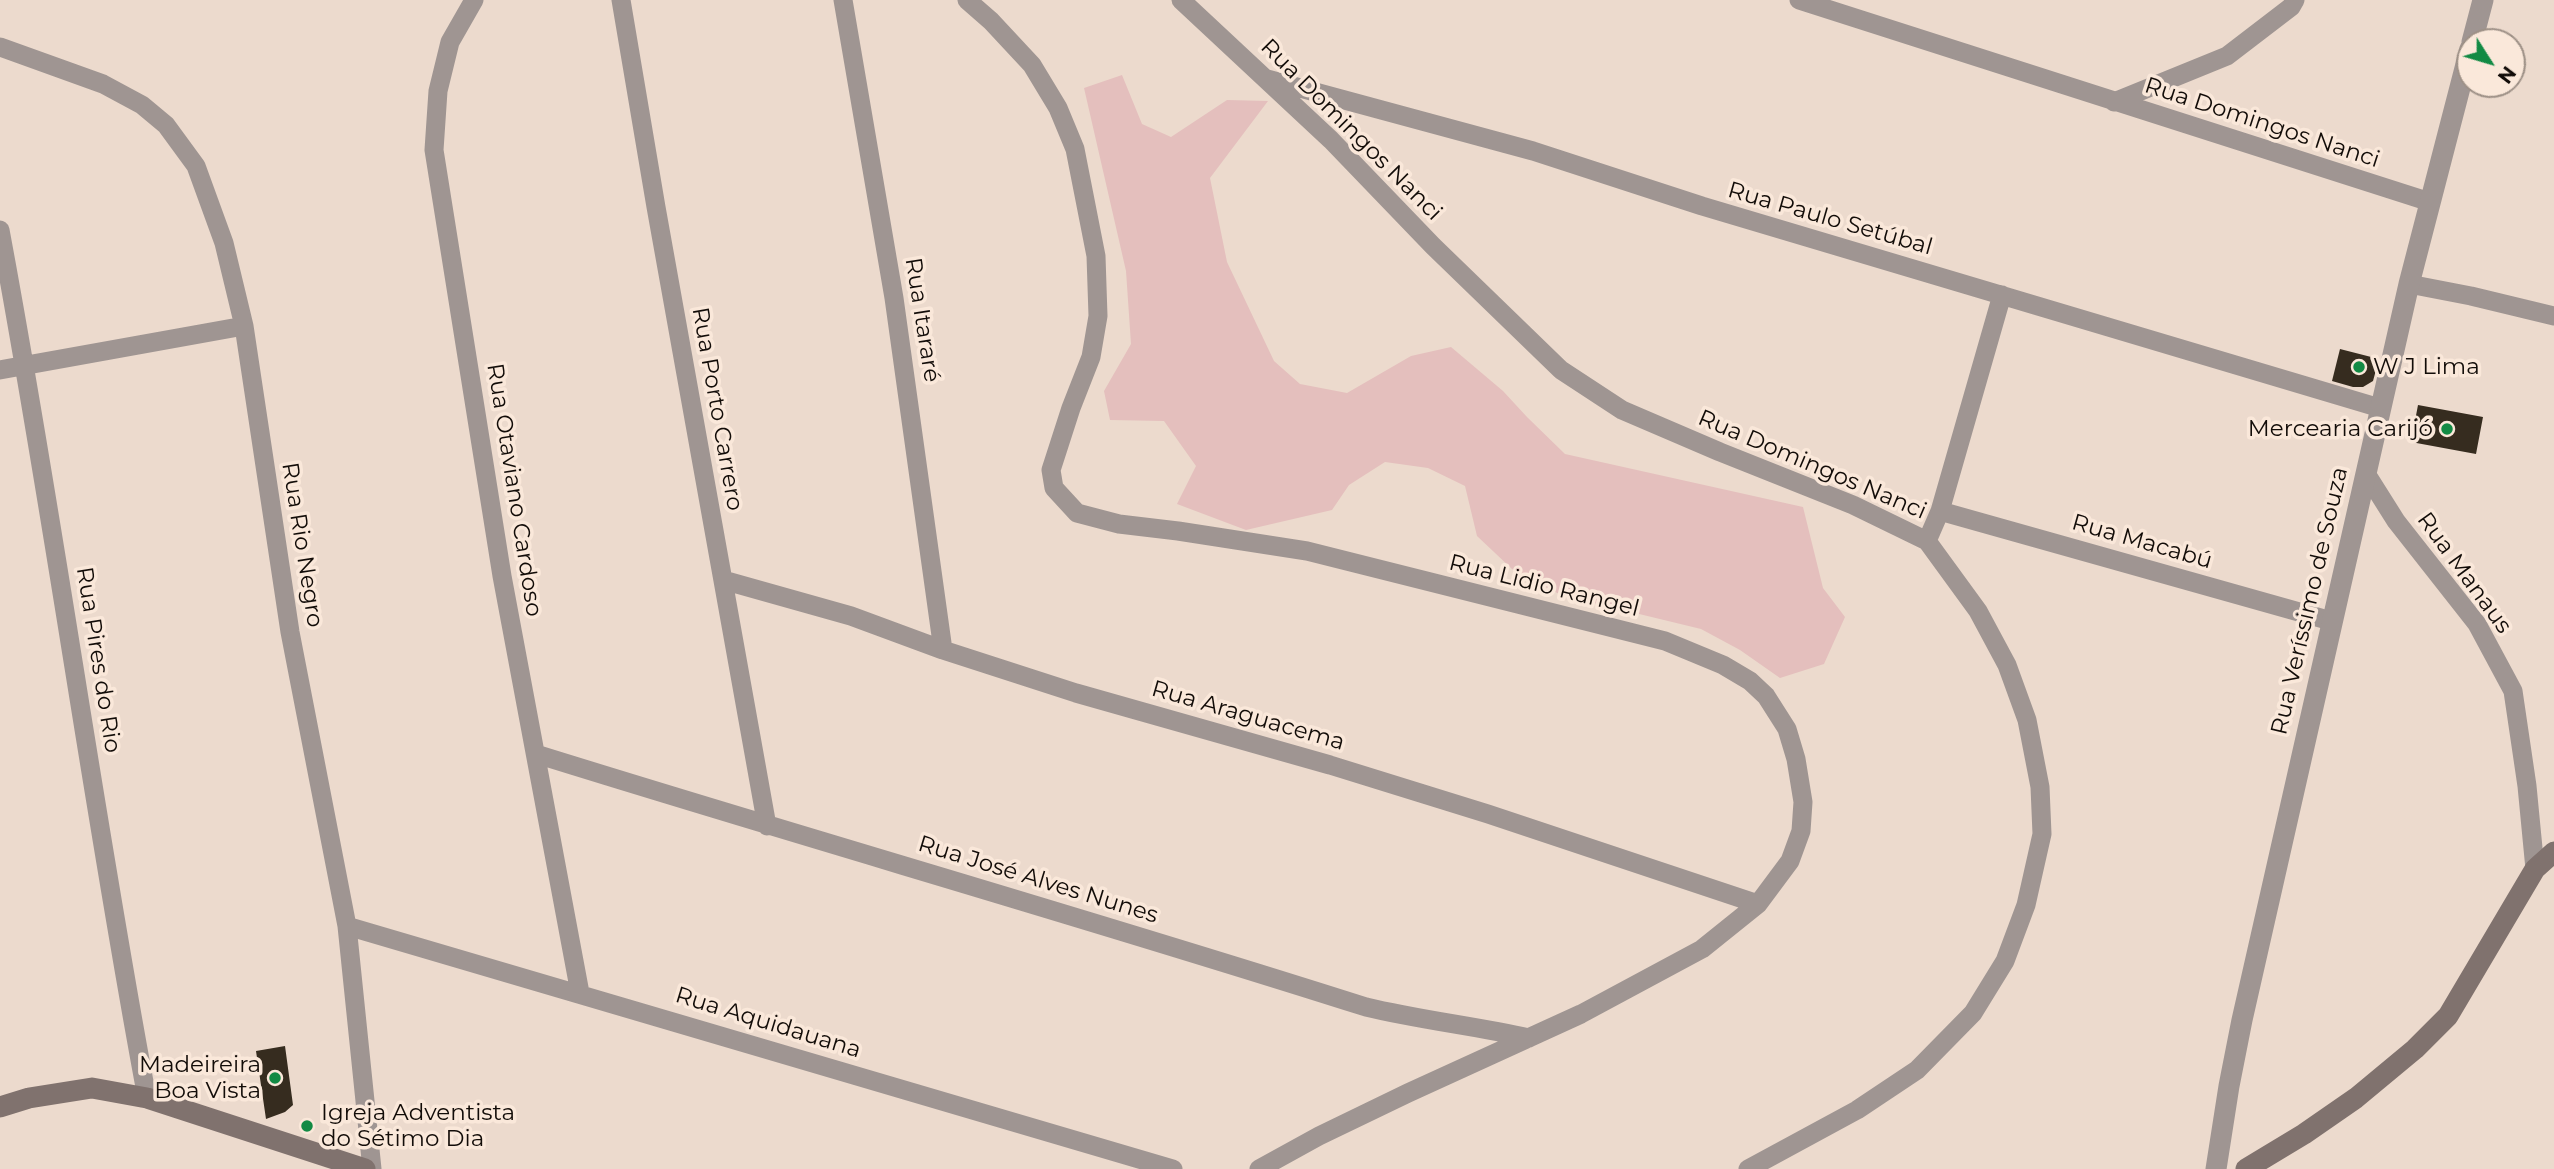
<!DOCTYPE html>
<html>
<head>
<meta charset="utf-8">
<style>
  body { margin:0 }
  #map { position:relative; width:2554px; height:1169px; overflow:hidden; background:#ecdacd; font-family:Montserrat,sans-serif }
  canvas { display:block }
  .north { position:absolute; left:2456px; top:28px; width:70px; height:70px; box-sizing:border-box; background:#fae8da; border:2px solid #9d9086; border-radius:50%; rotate:127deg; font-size:19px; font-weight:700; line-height:28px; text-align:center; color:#120c08 }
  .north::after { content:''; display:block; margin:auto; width:24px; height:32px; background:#128a44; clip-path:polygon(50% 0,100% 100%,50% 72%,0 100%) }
</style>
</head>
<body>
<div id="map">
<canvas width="2554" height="1169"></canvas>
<div class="north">N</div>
</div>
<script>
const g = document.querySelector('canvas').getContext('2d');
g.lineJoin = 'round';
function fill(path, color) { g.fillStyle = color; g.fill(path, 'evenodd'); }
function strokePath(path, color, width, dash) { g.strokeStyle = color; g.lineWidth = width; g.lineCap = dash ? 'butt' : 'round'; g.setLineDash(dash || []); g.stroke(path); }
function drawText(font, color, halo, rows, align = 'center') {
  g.font = font + ' Montserrat,sans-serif'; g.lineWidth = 7; g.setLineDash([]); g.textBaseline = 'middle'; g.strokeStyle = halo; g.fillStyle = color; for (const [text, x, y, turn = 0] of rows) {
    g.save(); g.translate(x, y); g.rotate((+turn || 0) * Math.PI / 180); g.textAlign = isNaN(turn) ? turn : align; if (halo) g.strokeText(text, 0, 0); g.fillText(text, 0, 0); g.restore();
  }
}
fill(new Path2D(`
  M1122,75l20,49 29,13 56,-37 41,1 -58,77 17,84 47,99 26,23 47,9 64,-37 40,-9 52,44 24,26 38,37 238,53 20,81 22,29 -21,47 -44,14 -40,-28 -39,-21 -140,-34 -49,-26 -35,-33 -12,-50 -37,-18 -43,-6 -36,23 -17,25 -86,20 -69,-26 19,-38 -32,-45 -54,-1 -6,-29 27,-47 -5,-73 -42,-183z`), '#e4bfbd');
fill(new Path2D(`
  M2340,349l39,10 -6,22 -10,6h-10l-21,-6z
  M2418,405l65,12 -7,37 -65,-12z
  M285,1046l8,59 -8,7 -19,7 -10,-68z`), '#362c1f');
strokePath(new Path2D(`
  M474,0l-24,42 -12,49 -4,59 68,426 78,417
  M621,0l35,207 111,619
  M843,0l51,298 49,352
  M967,0l24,21 41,44 26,43 17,41 21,107 2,60 -7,41 -20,51 -20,62 3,18 23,25 42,11 59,7 129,20 358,90 58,24 27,16 16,15 21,33 9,30 7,43 -2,29 -11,30 -32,43 -56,45 -121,65 -173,79 -89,43 -60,33
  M1181,0l150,140 102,106 128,124 61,40 98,42 133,53 74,36 51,70 29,54 20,55 13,67 2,47 -16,71 -21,56 -32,52 -56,57 -60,40 -109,59
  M1799,0l631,202
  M0,47l103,37 39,21 24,20 30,41 28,77 20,83 46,306 57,294 25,243
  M1267,79l266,72 169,55 678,202
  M2114,102l113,-46 64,-49 4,-7
  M0,230c54,289 93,580 147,868
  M2409,284l62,12 83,20
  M0,370l244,-44
  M2367,475l29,46 81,103 36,67 14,95 8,83
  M1940,511l391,110
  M1927,541l13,-30 62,-216
  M723,580l128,36 92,34 133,43 254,72 158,49 270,90
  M536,754c276,86 554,165 830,253 54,13 109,19 163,31
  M347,926l826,243`), '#9f9592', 19);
strokePath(new Path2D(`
  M2472,42l11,-42
  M2216,1169l13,-83 13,-66 167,-736 61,-235`), '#9f9592', 21);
strokePath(new Path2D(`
  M0,1107l29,-9 63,-10 55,10 218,71
  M2246,1169l58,-35 52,-36 59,-49 33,-33 87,-147 19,-17`), '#80726e', 21);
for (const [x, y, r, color] of [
  [2359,367,7,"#128a44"],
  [2447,429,7,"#128a44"],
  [275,1078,7,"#128a44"],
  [307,1126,7,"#128a44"]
]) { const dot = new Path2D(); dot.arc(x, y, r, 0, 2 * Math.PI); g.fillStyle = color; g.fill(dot); strokePath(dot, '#fae8da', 2.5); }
drawText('23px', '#120c08', '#fae8da', [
  ["Rua Domingos Nanci",2262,123,18],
  ["Rua Domingos Nanci",1351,130,45],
  ["Rua Paulo Setúbal",1830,219,16],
  ["Rua Itararé",922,320,81],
  ["Rua Porto Carrero",717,409,80],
  ["Rua Domingos Nanci",1812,465,23],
  ["Rua Otaviano Cardoso",514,490,81],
  ["Rua Macabú",2142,542,16],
  ["Rua Rio Negro",302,545,81],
  ["Rua Manaus",2464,573,54],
  ["Rua Lidio Rangel",1544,586,14],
  ["Rua Veríssimo de Souza",2310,601,-77],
  ["Rua Pires do Rio",98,660,81],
  ["Rua Araguacema",1248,716,16],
  ["Rua José Alves Nunes",1038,880,17],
  ["Rua Aquidauana",768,1023,17]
]);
drawText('23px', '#120c08', '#fae8da', [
  ["W J Lima",2373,367],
  ["Mercearia Carijó",2433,429,"right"],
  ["Madeireira",261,1065,"right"],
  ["Boa Vista",261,1091,"right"],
  ["Igreja Adventista",321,1113],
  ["do Sétimo Dia",321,1139]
], 'left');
</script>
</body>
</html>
